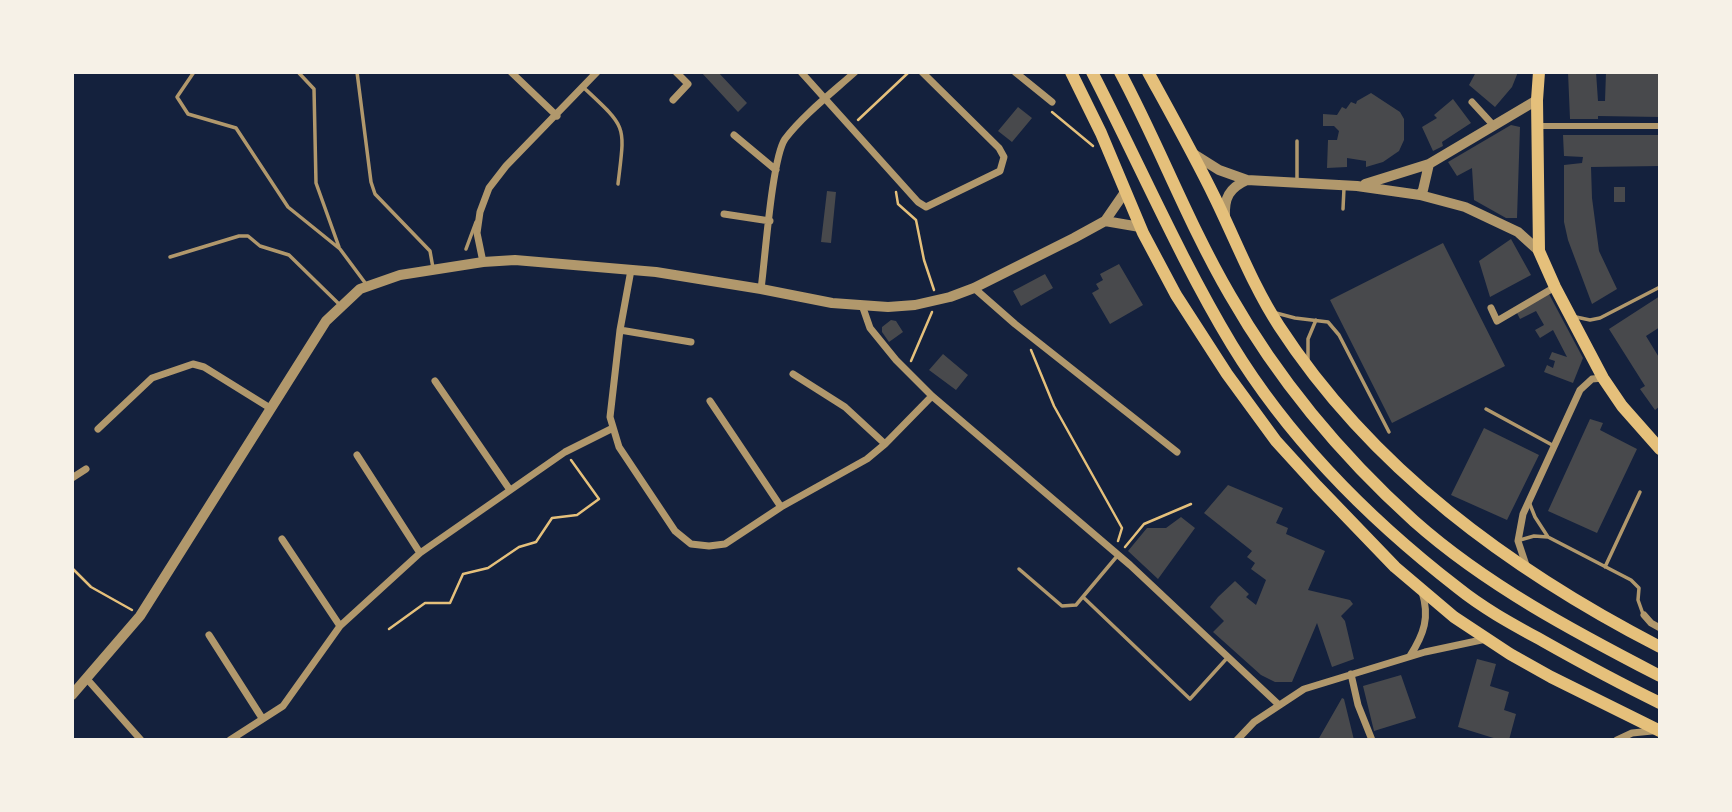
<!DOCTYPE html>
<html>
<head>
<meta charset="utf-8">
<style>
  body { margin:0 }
  #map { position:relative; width:1732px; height:812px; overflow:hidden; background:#14213d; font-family:Inter,sans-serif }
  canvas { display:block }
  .frame { position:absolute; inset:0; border:74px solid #f6f1e7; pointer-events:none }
</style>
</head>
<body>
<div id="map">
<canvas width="1732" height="812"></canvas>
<div class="frame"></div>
</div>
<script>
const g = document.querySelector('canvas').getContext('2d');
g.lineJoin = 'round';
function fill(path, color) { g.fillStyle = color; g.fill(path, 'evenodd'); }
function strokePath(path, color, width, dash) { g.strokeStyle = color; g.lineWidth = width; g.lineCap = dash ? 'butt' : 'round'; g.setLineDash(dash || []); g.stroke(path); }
fill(new Path2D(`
  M701,72h17l29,31 -9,9z
  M1476,72h42l-6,15 -17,20 -26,-22z
  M1568,72h28l2,29h7l1,-29h54v45l-62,-1v3h-28z
  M1371,93l29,19 4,7v21l-5,11 -16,11 -17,5v-6l-19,-3v9l-20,1 1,-28h9l2,-9 -5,-5h-11v-12l14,1 5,-8 4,2 5,-7 5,2 1,-3z
  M1453,99l18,24 -29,19 1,4 -10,5 -11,-24 15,-9 -3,-3z
  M1018,107l14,11 -20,24 -14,-11z
  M1511,125l9,2 -3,91h-11l-32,-18 -2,-32 -15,8 -9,-14z
  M1563,135h97v31l-69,1 1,31 7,53 18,38 -25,15 -24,-64 -4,-18v-57l18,-2 1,-6 -19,-1z
  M1614,187h11v15h-11z
  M827,191l9,1 -5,51 -10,-1z
  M1511,239l20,36 -41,22 -11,-36z
  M1443,243l62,123 -113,57 -62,-123z
  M1119,264l24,41 -33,19 -18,-31 7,-4 -3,-5 7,-4 -3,-6z
  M1045,274l8,14 -32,18 -8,-15z
  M1549,294l34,64 -10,25 -29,-11 3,-7 6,3 2,-7 -6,-2 3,-7 15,5 -14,-27 -13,8 -5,-8 9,-5 -8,-14 -16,8 -4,-8z
  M1660,296v31l-14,9 14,23v17l-2,2 2,3v25l-5,4 -15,-21 5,-3 -36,-57z
  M891,320l5,1 7,11 -14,10 -7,-10v-5z
  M943,354l25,21 -12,15 -27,-20z
  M1590,419l13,4 -3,7 37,19 -40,84 -49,-22z
  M1484,428l55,27 -32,65 -56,-25z
  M1228,485l55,23 -7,15 12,5 -2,6 39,17 -17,39 42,10 3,4 -12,12 4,5 9,38 -22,8 -15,-44 -25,59h-17l-14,-7 -48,-43 11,-11 -14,-14 8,-10 17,-16 14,13 -3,3 10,8 10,-25 -15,-11 4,-6 -8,-6 5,-6 -48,-38z
  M1181,517l14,11 -37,51 -30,-28 19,-23h19z
  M1477,659l19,5 -6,22 19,6 -5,18 12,4 -7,26h-9l-42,-13z
  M1401,675l15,43 -42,13 -11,-45z
  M1342,698l2,1 10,41h-36z`), '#48494c');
strokePath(new Path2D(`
  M1052,112l41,34
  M858,120l51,-48
  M896,192l2,12 18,16 8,40 10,30
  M1031,350l23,56 68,122 -4,13
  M911,361l21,-49
  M1125,547l19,-23 47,-20
  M72,568l19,19 41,23
  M389,629l36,-26h25l13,-29 25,-6 31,-21 17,-5 16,-24 25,-3 22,-16 -28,-39`), '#e5c07b', 2.5);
strokePath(new Path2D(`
  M194,72l-17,25 11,17 48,14 52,79 52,42 26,35
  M298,72l16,17 2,94 23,64
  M357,72l14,110 4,12 55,57 3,17
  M583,87c45,42 42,37 35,97
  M1297,141v40
  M1343,209l1,-21
  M466,249l10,-27
  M170,257l69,-21h9l12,10 29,9 51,50
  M1276,313l19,5 33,4 11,13 50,97
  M1576,317l14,3 10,-2 60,-31
  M1308,359v-20l8,-19
  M1486,409l68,37
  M1529,502l6,15 13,20
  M1520,540l14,-4 14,1 83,43 8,8 -1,12 5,14
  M1605,567l35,-75
  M1019,569l43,37 14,-1 42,-50
  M1083,597l107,102 38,-42`), '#b1986c', 3.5);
strokePath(new Path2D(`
  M1538,126h122`), '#b1986c', 6);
strokePath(new Path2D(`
  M511,72l46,44
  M801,72l117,130 8,5 74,-36 4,-14 -5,-9 -77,-76
  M1015,72l37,30
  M673,100l15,-16 -12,-12
  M1472,102l22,24
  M734,135l42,35
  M724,214l46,7
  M483,262l-6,-29 3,-21 9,-24 17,-22 91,-94
  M631,270l-11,60 -10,87 9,30 56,84 16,13 18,2 16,-2 56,-37 86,-48 18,-15 47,-48
  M974,288l41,36 162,128
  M761,289c4,-29 11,-131 24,-150 17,-23 49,-48 70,-67
  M862,305l8,23 26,32 36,36 198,169 148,139
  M1491,308l6,13 58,-34
  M620,330l71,12
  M793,374l52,33 40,37
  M435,381l75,109
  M710,401l71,106
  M98,429l54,-51 41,-14 11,3 66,41
  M357,455l63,98
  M72,478l14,-9
  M282,539l58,87
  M1526,565l-8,-24 5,-27 57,-124 12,-11 11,-1
  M1644,615l7,8 9,5
  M209,635l53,83
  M1410,656c14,-22 20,-39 12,-64
  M1351,674l7,31 14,35
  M87,679l54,61
  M230,740l53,-34 57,-80 80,-73 145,-101 48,-24
  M1237,740l17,-18 50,-33 121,-37 61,-13
  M1617,740l15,-7 20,-2`), '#b1986c', 7);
strokePath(new Path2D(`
  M1192,153l27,17 28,10 110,6 63,9 45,12 53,25 21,19
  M1365,184l64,-20 108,-64
  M1420,195l3,-5 6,-26
  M1225,217c-1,-19 4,-29 22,-37
  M1105,221l35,6
  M72,695l68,-79 186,-295 34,-32 40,-14 83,-13 32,-2 141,12 105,17 71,14 56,4 27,-2 35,-8 24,-9 100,-50 31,-17 20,-29`), '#b1986c', 10);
strokePath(new Path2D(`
  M1071,72l30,61 42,100 33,62 51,79 49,67 41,45 78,81 59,50 56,37 41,23 109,54
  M1148,72c23,42 46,83 67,126 21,43 38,88 64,128 93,143 232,244 381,321
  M1539,72l-2,28 2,151 16,36 48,91 19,28 38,43`), '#e5c07b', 12);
strokePath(new Path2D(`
  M1092,72c47,91 87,185 140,273 58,95 138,175 226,243 26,21 56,37 85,53 39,22 78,43 117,62
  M1120,72c39,73 68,151 110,223 48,84 112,161 184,226 72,64 161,111 246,155`), '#e5c07b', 12);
</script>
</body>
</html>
